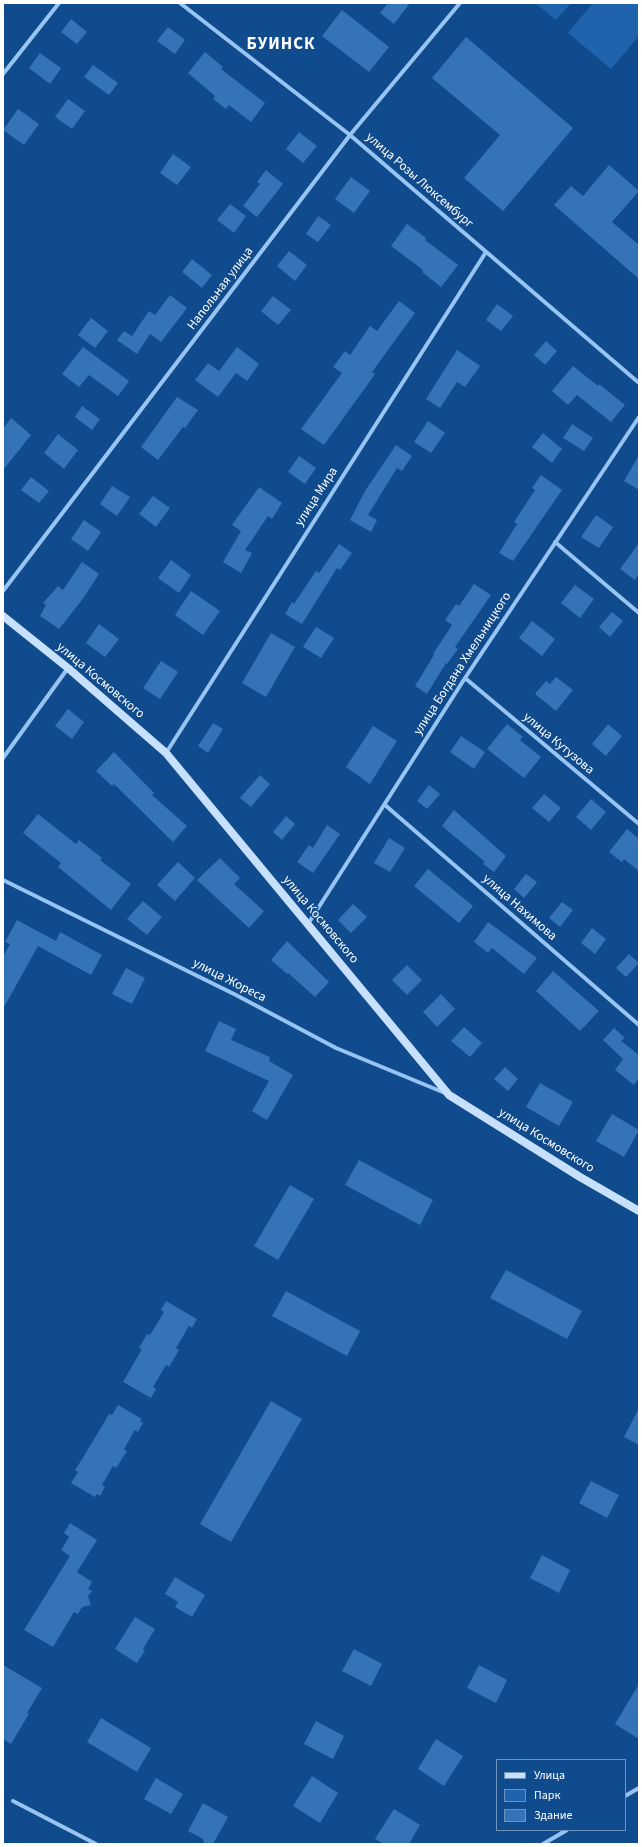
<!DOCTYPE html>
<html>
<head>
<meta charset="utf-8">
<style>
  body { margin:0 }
  #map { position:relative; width:642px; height:1847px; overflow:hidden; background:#104b8d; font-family:"Source Sans 3",sans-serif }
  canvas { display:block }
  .frame { position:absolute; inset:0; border:4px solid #fff; pointer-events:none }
  .legend { position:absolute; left:496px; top:1759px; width:130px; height:72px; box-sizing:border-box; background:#104b8d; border:1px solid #7093bb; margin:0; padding:5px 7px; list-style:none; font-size:12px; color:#fff }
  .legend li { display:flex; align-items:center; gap:8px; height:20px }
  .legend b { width:20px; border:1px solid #7093bb }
</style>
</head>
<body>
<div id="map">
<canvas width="642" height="1847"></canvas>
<div class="frame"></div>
<ul class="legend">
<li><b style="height:5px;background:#c6e0fd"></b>Улица</li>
<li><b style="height:11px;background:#1e63ab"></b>Парк</li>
<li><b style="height:11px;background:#3473b5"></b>Здание</li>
</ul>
</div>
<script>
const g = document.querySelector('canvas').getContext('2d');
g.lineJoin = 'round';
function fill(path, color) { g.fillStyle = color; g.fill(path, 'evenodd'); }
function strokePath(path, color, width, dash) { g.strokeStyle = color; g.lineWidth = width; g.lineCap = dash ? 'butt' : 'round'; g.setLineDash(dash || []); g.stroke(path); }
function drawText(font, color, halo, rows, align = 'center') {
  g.font = font + ' "Source Sans 3",sans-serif'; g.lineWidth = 3; g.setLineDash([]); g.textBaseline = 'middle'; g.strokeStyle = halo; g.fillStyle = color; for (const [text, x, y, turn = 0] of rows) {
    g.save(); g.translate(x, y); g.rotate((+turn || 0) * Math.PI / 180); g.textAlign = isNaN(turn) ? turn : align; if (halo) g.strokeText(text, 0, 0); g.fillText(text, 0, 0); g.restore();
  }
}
fill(new Path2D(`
  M535,3h36l-15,17z
  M593,3h46v33l-28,33 -43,-36z`), '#1e63ab');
fill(new Path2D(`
  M388,3h22l-16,21 -14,-11z
  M342,10l47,37 -20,25 -47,-36z
  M71,19l16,13 -10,12 -16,-12z
  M168,27l17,13 -10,14 -18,-13z
  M466,37l107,91 -70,83 -39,-33 36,-43 -68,-57z
  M205,52l18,15 -2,2 44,34 -14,19 -22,-17 -3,4 -13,-10 2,-3 -27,-23z
  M40,53l21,15 -11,16 -21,-16z
  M93,65l25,18 -9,12 -25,-18z
  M68,99l17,12 -13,18 -17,-12z
  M18,109l21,15 -15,21 -21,-15z
  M299,132l18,14 -14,17 -17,-14z
  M173,154l18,13 -14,18 -17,-12z
  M609,165l30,26 -27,31 27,23v34l-85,-74 17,-19 12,10z
  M266,170l17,14 -26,33 -14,-11 17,-22 -3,-2z
  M351,177l19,14 -16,22 -19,-14z
  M230,204l16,12 -12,17 -17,-13z
  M318,216l13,9 -13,17 -12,-8z
  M407,224l19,14 -1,2 33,25 -17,22 -19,-15 1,-2 -32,-24z
  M289,251l18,14 -12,16 -18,-15z
  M192,259l20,16 -10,13 -20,-16z
  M170,295l17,13 -26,34 -11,-8 -13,20 -20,-14 7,-9 8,5 17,-25 6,4z
  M273,296l18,14 -13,15 -17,-14z
  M399,301l16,12 -43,59 3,2 -51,71 -23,-16 41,-56 -9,-6 12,-16 5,4 20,-29 7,5z
  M497,304l16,12 -12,15 -15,-11z
  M91,318l17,13 -13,17 -17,-13z
  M546,341l11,10 -12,14 -11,-10z
  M83,347l46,34 -11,15 -29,-21 -10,12 -17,-13z
  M237,347l22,17 -12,17 -11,-8 -18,24 -23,-17 13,-17 11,8z
  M457,350l23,16 -15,21 -8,-5 -17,26 -14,-9z
  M573,366l25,20 1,-2 26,21 -14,17 -34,-27 -9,10 -16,-14z
  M177,397l21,13 -13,18 -2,-1 -25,33 -17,-13z
  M82,406l18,13 -8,11 -17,-13z
  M11,418l20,17 -28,35v-41z
  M428,421l17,12 -14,20 -17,-11z
  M572,424l21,14 -9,13 -21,-13z
  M543,433l19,16 -10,14 -20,-16z
  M58,434l20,16 -14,19 -20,-16z
  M396,445l16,11 -10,15 -5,-3 -29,47 9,5 -6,12 -21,-12 15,-29z
  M639,455v35l-15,-9z
  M299,456l17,12 -11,16 -17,-12z
  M541,475l21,15 -49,71 -14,-8 18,-29 -3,-2 21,-32 -3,-2z
  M31,477l18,14 -10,12 -18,-13z
  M112,486l18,11 -13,19 -17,-12z
  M259,487l23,16 -10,16 -4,-3 -23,34 7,3 -11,20 -18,-11 18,-31 -9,-6z
  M153,496l17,12 -14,19 -17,-13z
  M596,515l17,12 -14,21 -18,-11z
  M84,520l17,12 -13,19 -17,-12z
  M639,543v31l-4,6 -15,-11z
  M339,544l13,9 -12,17 -3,-2 -35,56 -17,-10 7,-12 2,2 22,-33 3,2z
  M171,560l20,15 -12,18 -21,-15z
  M82,562l17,12 -17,26 -23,29 -19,-13 6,-11 -3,-2 15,-17 5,4z
  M474,584l17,11 -36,52 3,2 -11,15 -1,-1 -19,31 -12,-8 19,-31 -1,-1 19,-29 -7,-5 11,-16 3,2z
  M575,585l19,14 -14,19 -19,-15z
  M191,591l29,20 -17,24 -28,-20z
  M612,612l11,9 -13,16 -11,-10z
  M532,621l23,18 -13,17 -23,-18z
  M99,624l20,15 -14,18 -19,-14z
  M316,627l18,11 -13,20 -18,-11z
  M271,633l24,14 -29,50 -24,-14z
  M161,661l17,11 -18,27 -17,-11z
  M556,677l17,13 -17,21 -21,-17 11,-13 4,3z
  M68,709l16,13 -12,17 -17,-13z
  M213,723l10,6 -15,24 -10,-7z
  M507,724l16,13 -3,3 21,17 -17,21 -37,-29z
  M608,724l14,12 -16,20 -14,-12z
  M373,726l24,15 -27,43 -24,-17z
  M461,736l24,16 -11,17 -24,-17z
  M114,752l40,41 -2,2 35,31 -14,16 -59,-58 -2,2 -16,-15z
  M260,775l10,9 -19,23 -11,-9z
  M429,785l11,9 -13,15 -10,-8z
  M544,794l17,14 -12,14 -17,-14z
  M591,799l15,13 -15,18 -15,-13z
  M454,810l52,46 -12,16 -11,-8 2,-2 -43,-36z
  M38,814l38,30 3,-4 23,18 -2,2 31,24 -20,26 -53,-43 3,-4 -38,-30z
  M286,816l9,8 -13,16 -9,-8z
  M327,825l13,9 -27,39 -16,-11 12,-17 4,3z
  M627,829l12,10v32l-15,-12 -2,3 -13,-10z
  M389,838l16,10 -15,24 -16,-9z
  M220,858l20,20 -6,6 30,27 -15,17 -52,-48z
  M178,862l17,16 -20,23 -18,-16z
  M428,869l45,37 -14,17 -45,-37z
  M526,874l11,8 -13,16 -10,-9z
  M143,901l19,16 -15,18 -20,-16z
  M562,902l11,8 -13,17 -11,-9z
  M353,904l14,13 -16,16 -13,-13z
  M17,920l39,21 4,-9 42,23 -11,20 -53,-29 -35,63v-52l7,-13 -5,-2z
  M488,922l49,36 -13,16 -32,-26 -4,5 -14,-11z
  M592,928l14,11 -11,15 -14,-11z
  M287,941l42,41 -14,15 -27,-24 -1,1 -16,-14z
  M629,954l10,9 -13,14 -10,-9z
  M407,965l15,15 -15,15 -15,-15z
  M126,968l19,10 -13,26 -20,-10z
  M553,971l46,40 -19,20 -44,-40z
  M441,994l14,15 -18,18 -14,-15z
  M219,1021l17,8 -5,11 39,17 -1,4 24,14 -26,45 -15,-9 17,-30 -64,-30z
  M464,1027l18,16 -12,14 -19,-16z
  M614,1028l11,10 -4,3 18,14v23l-5,7 -19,-15 8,-11 -20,-19z
  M505,1067l13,12 -10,12 -14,-12z
  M540,1083l33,19 -14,24 -33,-19z
  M612,1114l27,16 -15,27 -28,-16z
  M359,1160l74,40 -13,25 -75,-40z
  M290,1185l24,14 -36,61 -24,-14z
  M506,1270l76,41 -15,28 -77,-41z
  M286,1291l74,40 -13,25 -75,-40z
  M166,1301l31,18 -5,9 -3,-2 -13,22 3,2 -10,17 -3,-2 -13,22 3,2 -5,9 -28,-16 19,-33 -3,-1 8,-14 3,1 14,-23 -3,-2z
  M271,1401l31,18 -71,123 -31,-18z
  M118,1405l24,14 -2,2 3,2 -5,9 -3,-2 -11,19 3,2 -11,17 -3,-2 -11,19 3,2 -5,9 -3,-2 -2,3 -24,-14 7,-11 -3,-2 9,-14 25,-42 3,1z
  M639,1408v37l-15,-8z
  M591,1481l28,14 -12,23 -28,-15z
  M70,1523l27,17 -20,32 15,10 -4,7 4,2 -4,5 3,9 -9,2 -4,7 -4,-2 -21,35 -29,-17 46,-74 -9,-6 8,-13 -5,-4z
  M542,1555l28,15 -11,23 -29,-15z
  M175,1577l30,18 -13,22 -17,-10 3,-5 -13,-8z
  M135,1617l20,12 -12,20 2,1 -8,13 -22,-14z
  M354,1649l28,15 -11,22 -29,-15z
  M3,1665l39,23 -15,25 2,1 -18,30 -8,-5z
  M479,1665l28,15 -11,23 -29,-15z
  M639,1684v55l-24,-15z
  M101,1718l50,30 -14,24 -50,-30z
  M316,1721l28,15 -11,23 -29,-15z
  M436,1739l27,17 -19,30 -26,-17z
  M312,1776l26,17 -18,30 -27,-17z
  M156,1778l27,16 -12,20 -27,-15z
  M203,1803l25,14 -15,27h-9l-1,-5 -15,-8z
  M394,1809l26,16 -11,19h-25l-9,-5z`), '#3473b5');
strokePath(new Path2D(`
  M180,3l170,132 289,248
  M3,74l56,-71
  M555,542l84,71
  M3,591l347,-456 110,-132
  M465,678l174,146
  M166,753l320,-501
  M3,758l65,-90
  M385,805l254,220
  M3,880l233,115 100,53 109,45
  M308,924l157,-246 174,-261
  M625,1796l14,-8
  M13,1801l83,43
  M543,1844l24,-14`), '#97c4f3', 4);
strokePath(new Path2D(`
  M3,616l65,52 98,85 283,342 131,82 59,34`), '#c6e0fd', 8);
drawText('13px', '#fff', '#104b8d', [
  ["улица Розы Люксембург",419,181,41],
  ["Напольная улица",221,289,-53],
  ["улица Мира",317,497,-57],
  ["улица Богдана Хмельницкого",463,664,-57],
  ["улица Космовского",100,681,40],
  ["улица Кутузова",558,744,40],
  ["улица Нахимова",519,908,41],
  ["улица Космовского",320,920,50],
  ["улица Жореса",229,981,27],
  ["улица Космовского",546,1141,32]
]);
g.letterSpacing = '1px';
drawText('bold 17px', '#fff', '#104b8d', [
  ["БУИНСК",281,45]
]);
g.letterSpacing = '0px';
</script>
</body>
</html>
